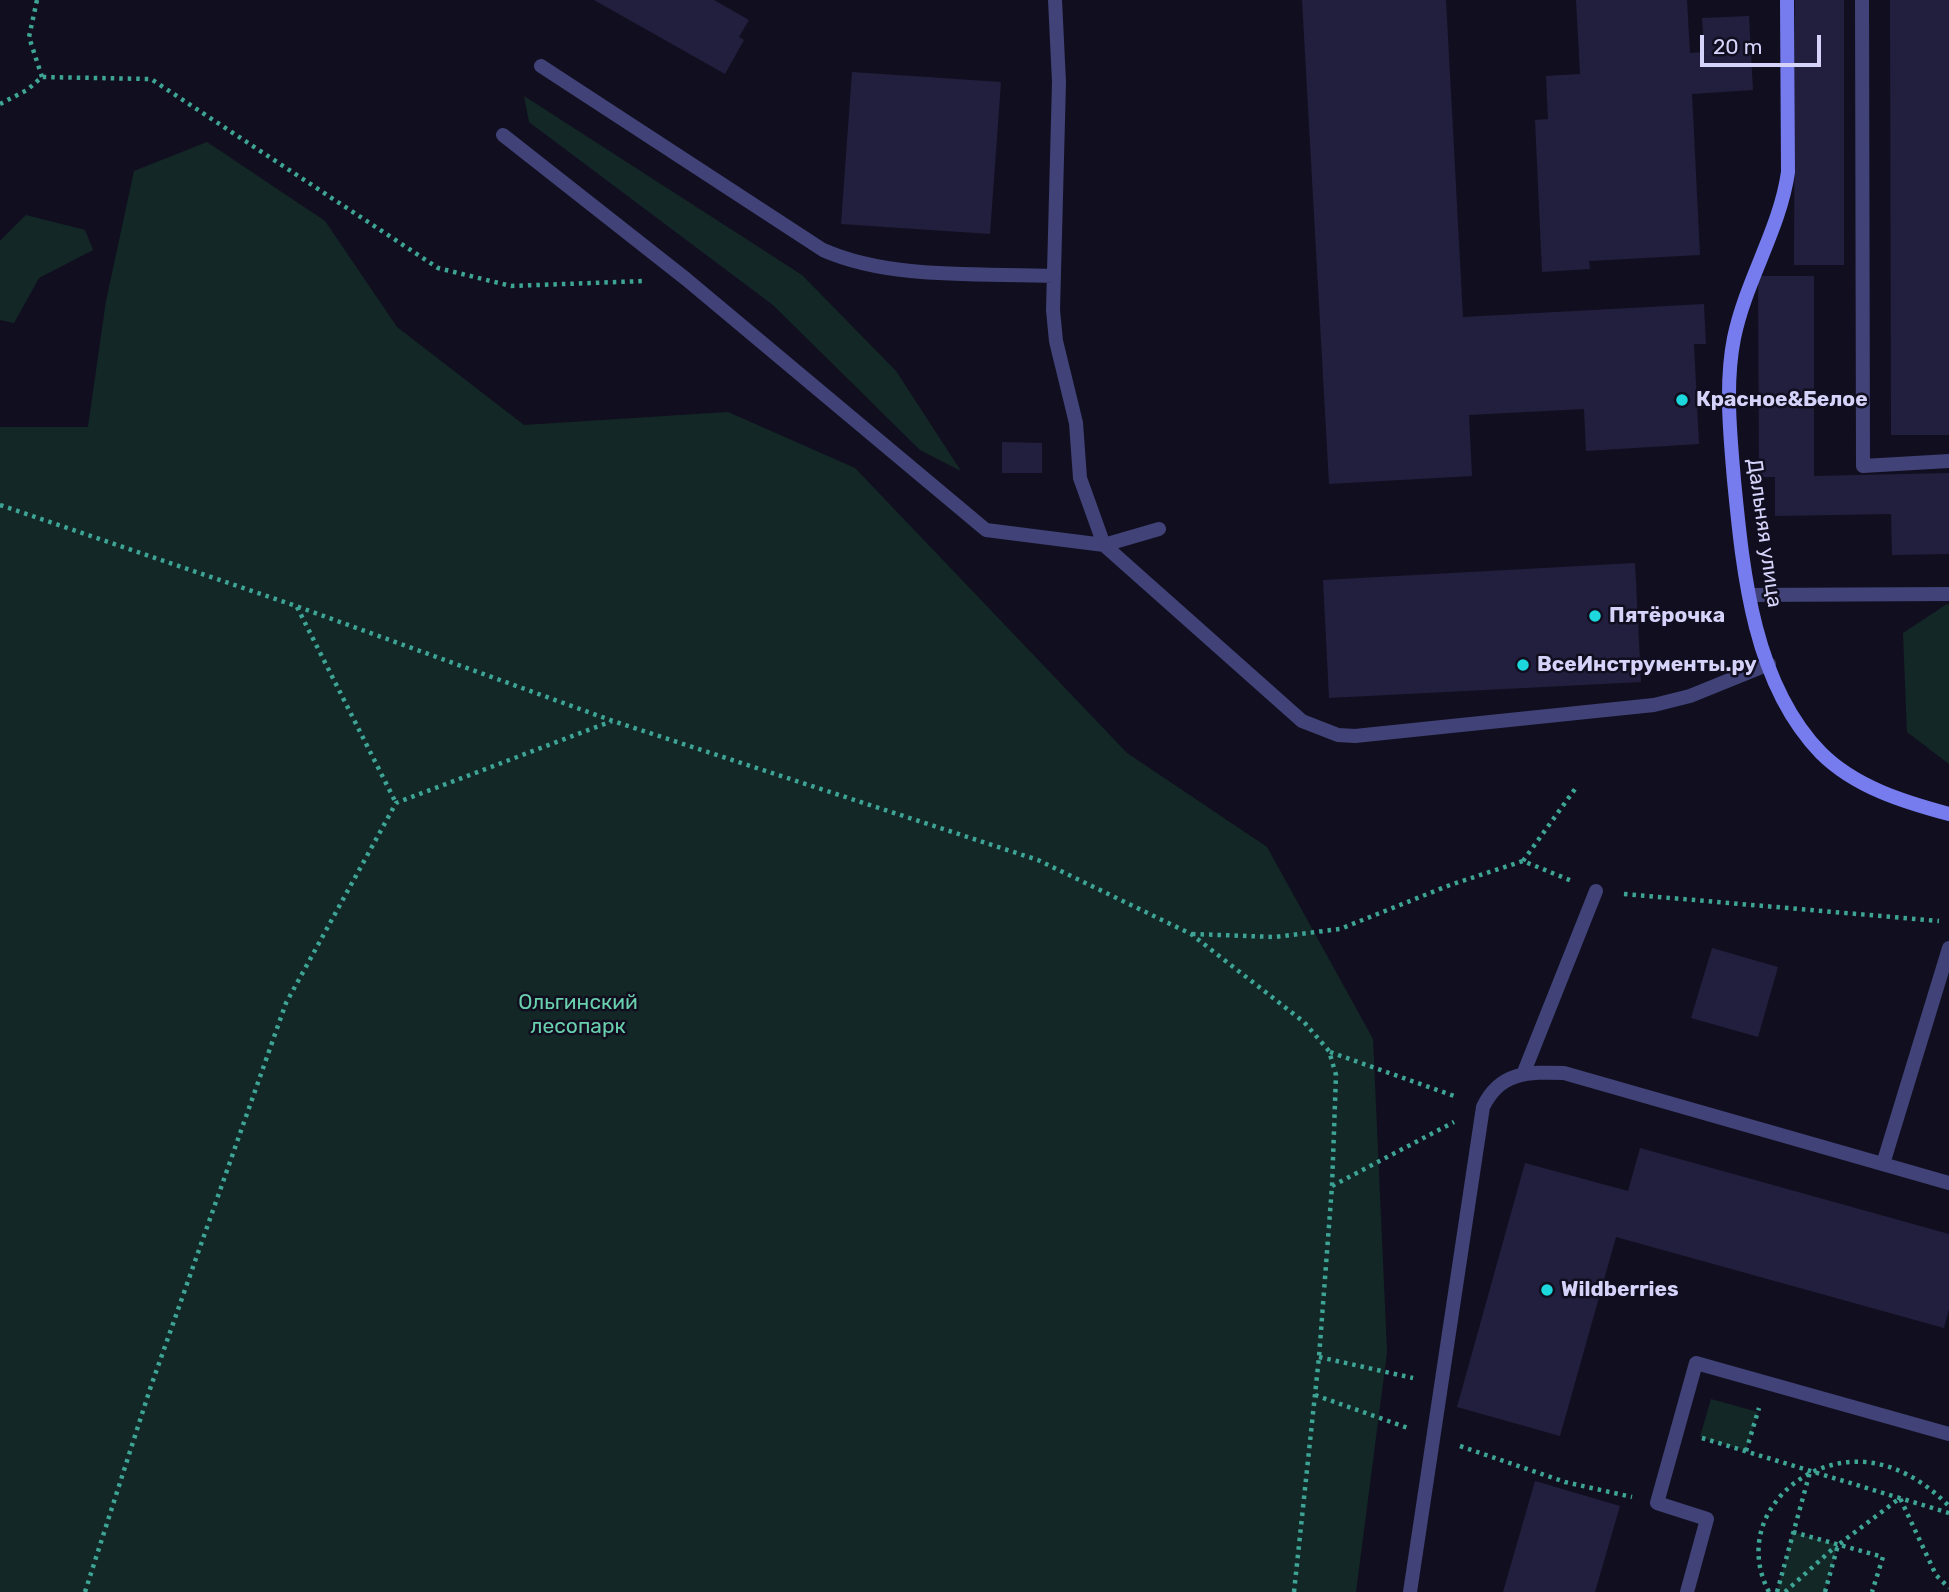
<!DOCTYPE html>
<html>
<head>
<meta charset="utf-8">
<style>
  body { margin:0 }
  #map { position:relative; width:1949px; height:1592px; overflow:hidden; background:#110f1f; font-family:Rubik,sans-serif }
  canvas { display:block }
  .scale { position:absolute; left:1700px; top:35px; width:121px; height:32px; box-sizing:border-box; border:4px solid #d5d3f9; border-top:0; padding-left:9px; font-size:21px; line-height:24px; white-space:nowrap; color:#d5d3f9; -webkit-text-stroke:5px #110f1f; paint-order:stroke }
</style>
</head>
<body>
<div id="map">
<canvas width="1949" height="1592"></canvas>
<div class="scale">20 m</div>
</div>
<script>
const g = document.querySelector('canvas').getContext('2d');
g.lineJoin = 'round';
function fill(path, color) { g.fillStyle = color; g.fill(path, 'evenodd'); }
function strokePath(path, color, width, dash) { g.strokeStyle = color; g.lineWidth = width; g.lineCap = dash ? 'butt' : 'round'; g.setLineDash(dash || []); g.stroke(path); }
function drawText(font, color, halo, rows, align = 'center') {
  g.font = font + ' Rubik,sans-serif'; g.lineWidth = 5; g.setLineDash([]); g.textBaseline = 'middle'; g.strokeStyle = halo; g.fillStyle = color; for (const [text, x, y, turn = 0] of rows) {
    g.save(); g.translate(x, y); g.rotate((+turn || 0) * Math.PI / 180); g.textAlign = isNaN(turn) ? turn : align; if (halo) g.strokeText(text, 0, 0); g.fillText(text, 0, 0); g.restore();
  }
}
fill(new Path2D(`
  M524,96l278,179 94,96 65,100 -41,-21 -147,-145 -244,-183z
  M207,142l118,79 72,106 127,98 204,-13 127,56 272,285 140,94 106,192 14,313 -31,240h-1356v-1165h88l18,-126 28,-130z
  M26,215l59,15 8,20 -54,28 -25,45 -14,-3v-79z
  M1947,604l2,1v159l-42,-32 -4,-99z
  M1711,1399l47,13 -12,39 -46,-14z
  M1793,1532l45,13 -13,47h-48z`), '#132826');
fill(new Path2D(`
  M594,0h120l35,20 -10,17 5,3 -19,34z
  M1302,0h144l17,317 241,-13 2,40h-12l5,100 -113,7 -2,-42 -115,6 3,61 -143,8z
  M1576,0h111l3,53 14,-1 -2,-34 47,-2 4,74 -61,4 8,161 -111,6 1,8 -48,3 -7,-152 13,-1 -2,-43 34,-2z
  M1795,0h49v265h-50z
  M1890,0h59v435h-58z
  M852,72l149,10 -11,152 -149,-10z
  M1758,276h56v200l135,-3v81l-57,1 -1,-41 -116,2v-39h-16z
  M1002,442l40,1v30h-40z
  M1635,563l6,119 -312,16 -6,-118z
  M1712,948l66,19 -20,70 -67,-19z
  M1640,1148l309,86v75l-5,19 -328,-91 -56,199 -103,-29 68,-244 103,28z
  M1535,1481l85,25 -25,86h-92z`), '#221e3e');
strokePath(new Path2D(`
  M37,0l-8,37 13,40
  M0,104l27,-14 15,-13 109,2 287,189 73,18 133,-5
  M0,505l296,101 317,115 425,139 153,74 113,88 25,29 7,24 -4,111 -13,171 -25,235
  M297,607l99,196
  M1523,861l52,-72
  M1624,894l315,27
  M1192,934l83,3 65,-8 110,-44 73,-24 49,20
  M1330,1052l127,45
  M1332,1186l122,-64
  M1319,1357l94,21
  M1315,1395l93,33
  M1702,1438l247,75
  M1460,1446l105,36 67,15
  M1746,1451l13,-43
  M1793,1532l90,25 -11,35
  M85,1592l65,-203 136,-386 110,-200 216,-82
  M1769,1592c-40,-76 42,-149 117,-126 24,7 45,22 63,40
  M1777,1592l33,-120
  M1785,1592l52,-47
  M1825,1592l13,-47 62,-47 36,77 13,13`), '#3da496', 4.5, [3.5, 5]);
strokePath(new Path2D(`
  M1055,0l4,82 -6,228 3,31 20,82 4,55 24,67 198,176 36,14 17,1 299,-31 36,-9 79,-32
  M1862,0l1,466 86,-5
  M541,66l282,184c68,30 157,23 231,26
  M503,135l183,144 300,251 118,15 55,-16
  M1750,595l199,-1
  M1524,1072l72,-181
  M1883,1164l66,-216
  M1410,1592l73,-485c17,-36 46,-35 81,-34l385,110
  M1687,1592l20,-73 -50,-16 39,-140 253,71`), '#404278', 14);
strokePath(new Path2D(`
  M1787,0l1,172c-8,57 -42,108 -54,166 -9,45 -4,96 0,142 9,92 19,203 87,273 34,34 83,49 128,61`), '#767cee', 14);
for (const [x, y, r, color] of [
  [1682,400,7,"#1cd8dc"],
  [1595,616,7,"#1cd8dc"],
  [1523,665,7,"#1cd8dc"],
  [1547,1290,7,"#1cd8dc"]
]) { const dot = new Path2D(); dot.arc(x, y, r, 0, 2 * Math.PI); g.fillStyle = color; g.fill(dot); strokePath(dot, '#110f1f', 2.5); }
drawText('bold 21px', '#d5d3f9', '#110f1f', [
  ["Красное&Белое",1696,400],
  ["Пятёрочка",1609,616],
  ["ВсеИнструменты.ру",1537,665],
  ["Wildberries",1561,1290]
], 'left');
drawText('21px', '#d5d3f9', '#110f1f', [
  ["Дальняя улица",1764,533,82]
]);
drawText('21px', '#69d0ae', '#110f1f', [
  ["Ольгинский",578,1003],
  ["лесопарк",578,1027]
]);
</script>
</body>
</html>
